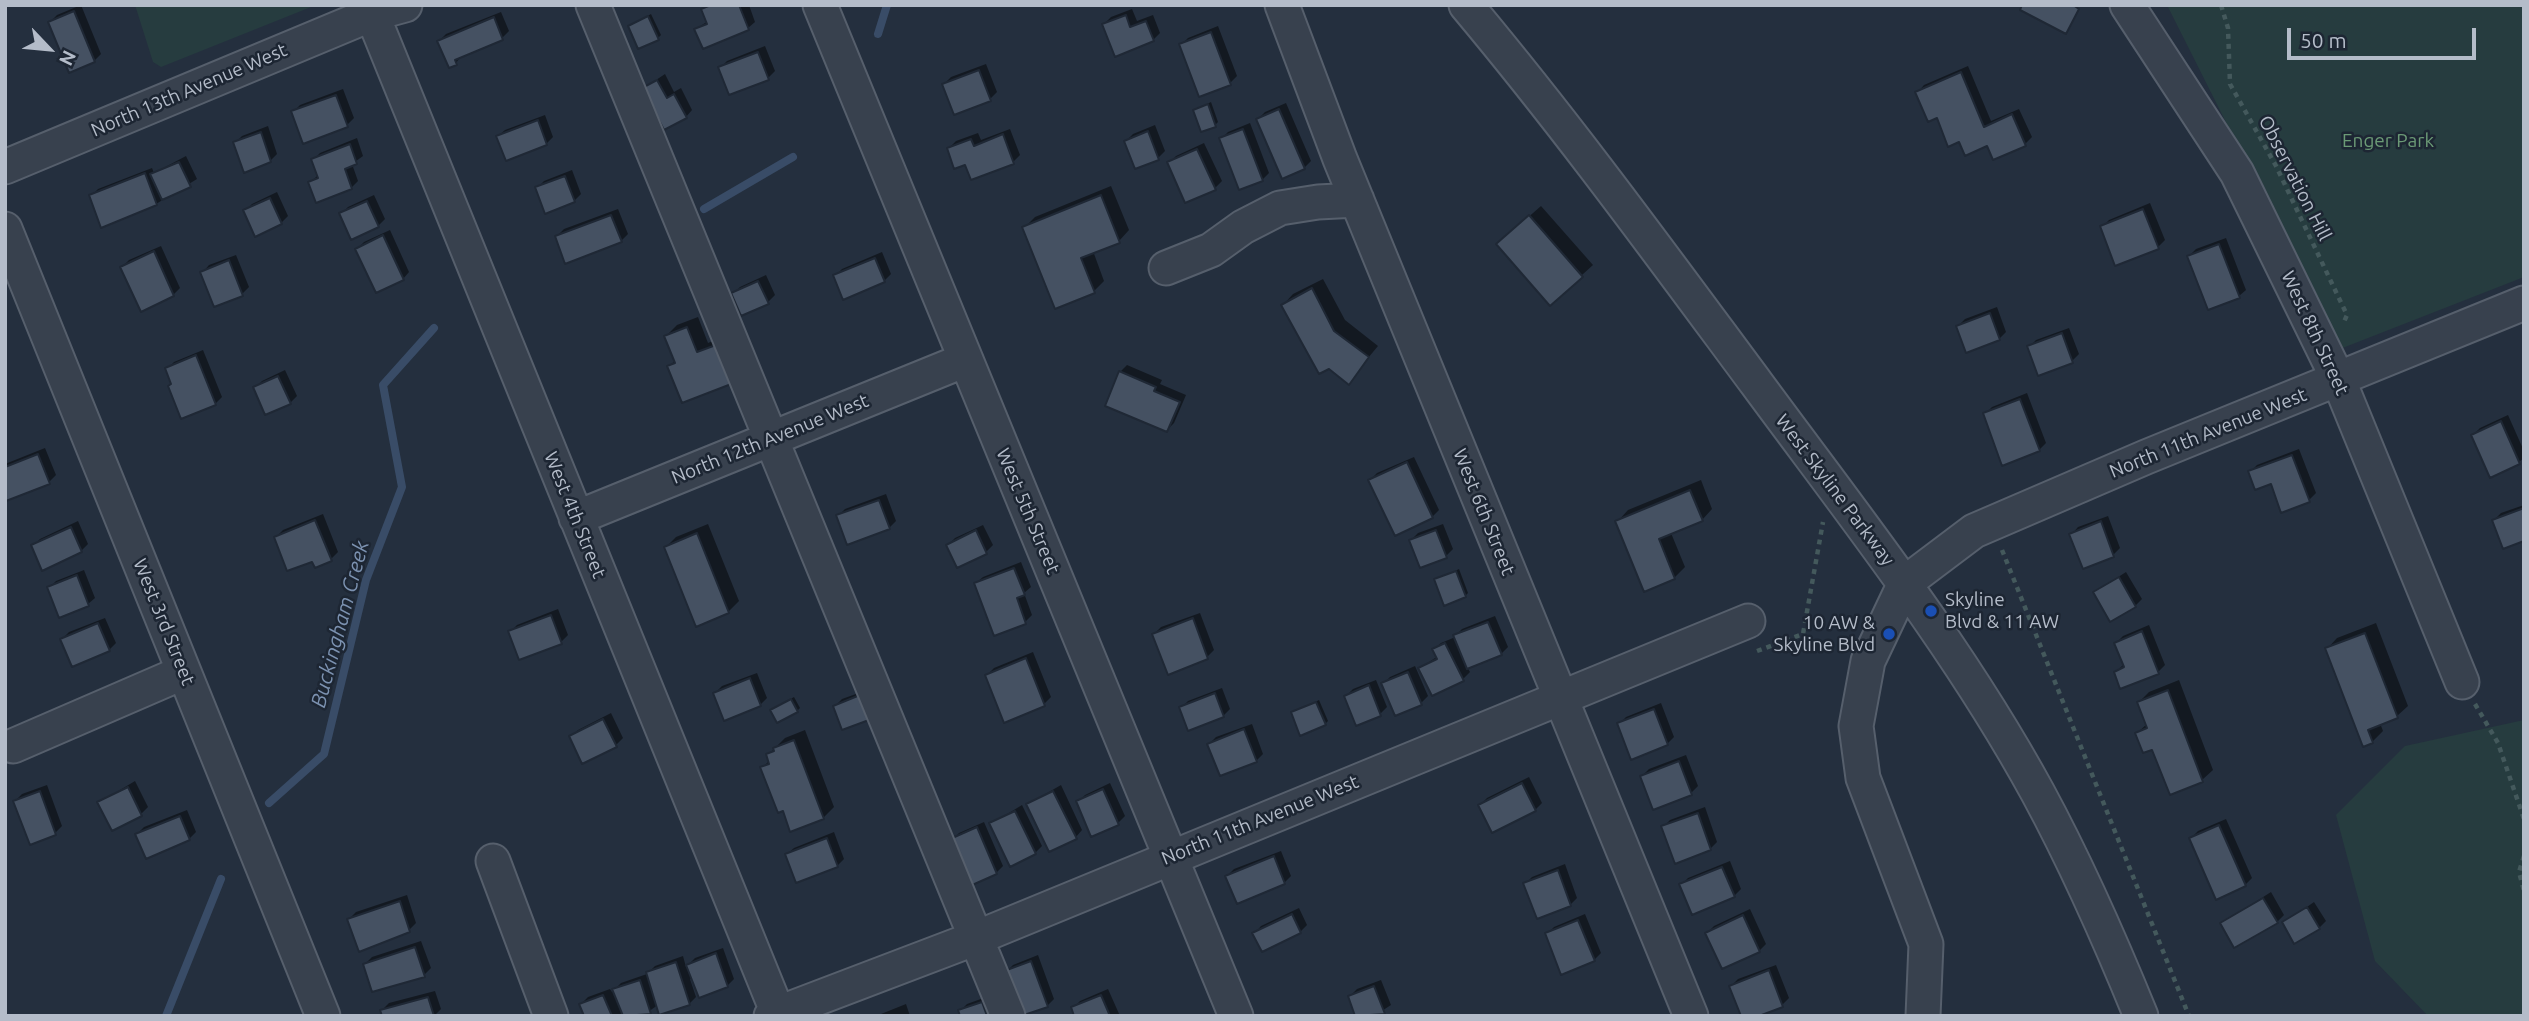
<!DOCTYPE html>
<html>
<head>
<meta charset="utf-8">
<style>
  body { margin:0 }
  #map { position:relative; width:2529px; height:1021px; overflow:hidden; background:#242f3e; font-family:Ubuntu,sans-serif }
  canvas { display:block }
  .frame { position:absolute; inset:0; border:7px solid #b4bcc9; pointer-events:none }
  .north { position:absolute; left:14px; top:14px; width:70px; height:70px; -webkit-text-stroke:5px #1d2633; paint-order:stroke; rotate:116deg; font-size:19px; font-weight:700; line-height:28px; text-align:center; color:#b4bcc9 }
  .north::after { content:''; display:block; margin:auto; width:24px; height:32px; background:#b4bcc9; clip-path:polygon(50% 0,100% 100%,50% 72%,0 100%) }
  .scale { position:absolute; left:2287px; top:28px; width:189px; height:32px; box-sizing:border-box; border:4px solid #b4bcc9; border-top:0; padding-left:9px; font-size:21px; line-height:24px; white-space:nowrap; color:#b4bcc9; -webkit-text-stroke:5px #1d2633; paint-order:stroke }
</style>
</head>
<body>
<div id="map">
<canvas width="2529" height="1021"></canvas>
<div class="frame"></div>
<div class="north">N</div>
<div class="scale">50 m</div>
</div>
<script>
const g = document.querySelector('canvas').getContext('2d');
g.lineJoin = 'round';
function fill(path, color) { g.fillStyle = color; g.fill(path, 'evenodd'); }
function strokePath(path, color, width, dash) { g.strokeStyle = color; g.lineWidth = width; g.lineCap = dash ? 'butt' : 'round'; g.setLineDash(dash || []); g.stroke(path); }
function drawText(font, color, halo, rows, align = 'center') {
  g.font = font + ' Ubuntu,sans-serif'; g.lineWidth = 5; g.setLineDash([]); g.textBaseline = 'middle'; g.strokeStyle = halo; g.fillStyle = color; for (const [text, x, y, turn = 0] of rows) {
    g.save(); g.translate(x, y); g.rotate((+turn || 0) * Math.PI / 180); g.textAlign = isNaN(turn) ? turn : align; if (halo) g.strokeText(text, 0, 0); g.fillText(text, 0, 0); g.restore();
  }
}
fill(new Path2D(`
  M135,5h181l-155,62 -8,-5z
  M2167,5h357v272l-184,72z
  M2524,720v296h-96l-53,-55 -39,-146 69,-69z`), '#263c3f');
fill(new Path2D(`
  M81,5l20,49 -7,7 -44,-39 7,-7z
  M708,5h41l6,17 -7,6 -44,19 -8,-18 12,-8 -5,-11z
  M1132,9l5,12 16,-6 7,18 -7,7 -49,-16 7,-7z
  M501,12l8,19 -7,7 -40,17 -6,8 -17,-22 7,-7z
  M651,14l10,21 -3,3 -28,-12z
  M1218,26l19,50 -7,7 -30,12 -19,-50 7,-7z
  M765,46l10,25 -7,7 -48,-10 7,-7z
  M986,64l11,28 -7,7 -46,-15 7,-7z
  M1968,66l23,55 28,-12 13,28 -7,7 -66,-4 -41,-48 6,-7z
  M665,74l9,18 7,-4 11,22 -6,7 -42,-29z
  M343,89l11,29 -7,7 -54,-13 7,-7z
  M1211,102l7,20 -3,3 -20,-15z
  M1286,103l25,58 -7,7 -46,-49 7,-7z
  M545,115l8,22 -7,7 -48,-8 7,-6z
  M1250,123l19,50 -7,7 -41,-41 7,-7z
  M1155,125l10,26 -7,7 -32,-17 7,-7z
  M268,126l9,28 -7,7 -35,-18 7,-7z
  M1010,129l10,26 -7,7 -47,1 -17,-15 7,-7 22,-8 3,7z
  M357,138l6,18 -11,8 6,17 -7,7 -40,-6 7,-7 -5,-15 7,-7z
  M1204,143l18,38 -7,7 -46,-25 7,-7z
  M186,156l11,23 -41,25 -65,-8 7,-7 54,-21 2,5z
  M572,170l9,24 -7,7 -37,-13 7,-7z
  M1111,186l18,44 -10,11 -26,10 11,30 -10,10 -70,-63 11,-11z
  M277,192l11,24 -7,7 -36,-12 7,-7z
  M374,195l11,24 -7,7 -37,-12 7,-7z
  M2150,203l15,37 -7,7 -56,-20 7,-7z
  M1541,206l52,59 -43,39 -41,-70z
  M618,209l10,25 -7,7 -64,-5 7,-7z
  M390,230l19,42 -6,7 -46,-30 7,-7z
  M2226,238l20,52 -7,6 -50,-40 7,-7z
  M161,246l19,42 -7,7 -51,-28 7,-7z
  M882,252l9,22 -7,7 -49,-5 7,-7z
  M236,255l13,32 -7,7 -39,-22 6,-7z
  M766,275l9,20 -7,7 -35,-8 7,-7z
  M1323,279l22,41 33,26 -30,36 -19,-15 -46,-62 10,-11z
  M1997,307l9,25 -7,7 -41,-13 7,-7z
  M698,317l10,26 26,-11 14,37 -79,-3 7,-6 -10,-24 11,-11z
  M2069,328l10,26 -7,7 -43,-14 7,-7z
  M203,350l19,47 -7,7 -42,-21 -6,-14 7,-7z
  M1127,365l35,15 -2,4 26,11 -12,28 -7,7 -47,-58z
  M285,370l12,26 -7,7 -35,-15 7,-7z
  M2027,393l19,50 -7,7 -54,-36 7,-7z
  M2508,415l16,36v7l-5,4 -46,-27 7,-7z
  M45,448l11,27 -7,7 -42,17 -2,-35z
  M2299,449l17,44 -7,7 -59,-28 7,-7z
  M1414,457l25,53 -7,7 -62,-37 7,-7z
  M1701,480l11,29 -10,11 -31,13 14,34 -11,11 -56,-57 10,-11z
  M886,494l10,27 -7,7 -51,-12 7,-7z
  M2524,505v34l-30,-19 7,-7z
  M323,514l15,38 -7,7 -55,-22 7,-7z
  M2108,516l12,32 -7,7 -41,-21 6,-7z
  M78,521l10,23 -7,7 -38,17 -10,-22 7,-7z
  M708,524l31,77 -11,11 -62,-65 10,-10z
  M1443,524l10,25 -7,7 -35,-16 7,-7z
  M983,525l10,20 -7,7 -28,14 -10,-21 7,-7z
  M1021,562l10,25 -7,6 8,22 -7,7 -30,12 -19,-51 7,-6z
  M1459,569l9,24 -3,3 -29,-16z
  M84,570l11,28 -7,6 -39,-16 7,-7z
  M2126,572l16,27 -7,7 -40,-14z
  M558,609l10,26 -7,7 -51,-10 7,-7z
  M1200,613l14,37 -7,7 -53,-23 7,-7z
  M1495,616l13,31 -7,7 -34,13 3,5 -7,7 -43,-11 18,-12 -4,-7 7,-6 12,-5 9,-9z
  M105,618l11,25 -7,7 -47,-11 7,-7z
  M2376,623l32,83 -11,10 -17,7 3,8 -11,11 -45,-93 10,-11z
  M2149,625l16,40 -7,7h-42l8,-8 -8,-21 7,-7z
  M1033,652l18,45 -7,7 -57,-29 7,-7z
  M1415,666l13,30 -7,7 -38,-19 7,-7z
  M757,673l10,25 -7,7 -45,-12 7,-7z
  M1376,680l11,27 -7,7 -23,10 -11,-28 7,-7z
  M2179,680l34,90 -11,10 -65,-47 10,-9 -8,-22 10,-10z
  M1222,688l8,21 -7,7 -42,-8 7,-7z
  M867,690l8,21 -40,-5 7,-7z
  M794,697l6,11 -3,3 -22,-3z
  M1319,700l9,21 -3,3 -32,-11z
  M1661,703l13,34 -7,7 -48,-20 7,-7z
  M611,713l12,25 -7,7 -45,-8 7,-7z
  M1252,724l11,30 -7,7 -47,-17 7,-7z
  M805,730l29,77 -11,11 -39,-10 -22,-40 8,-8 -2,-5 17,-17z
  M1686,755l12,31 -7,7 -49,-17 7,-7z
  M1529,777l13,26 -7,7 -55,-5 7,-7z
  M135,781l13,26 -7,7 -29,14 -12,-26z
  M1110,783l15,33 -7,7 -40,-21 7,-7z
  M47,785l15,41 -7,7 -40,-32 7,-7z
  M1061,785l21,45 -6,7 -48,-33z
  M1022,805l20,41 -7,7 -44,-29z
  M1705,807l12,35 -7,7 -47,-22 7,-7z
  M187,810l9,22 -7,7 -52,-5 7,-7z
  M2226,819l26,59 -7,7 -54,-47 7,-7z
  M984,822l19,44 -7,7 -44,-33 7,-7z
  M834,832l10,27 -7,7 -50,-12 7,-6z
  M1281,851l10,25 -7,7 -57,-7 7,-7z
  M1730,861l11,28 -7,7 -53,-11 7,-7z
  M1565,864l12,34 -7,7 -45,-21 7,-7z
  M2271,892l13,23 -7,7 -55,1z
  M407,895l9,28 -7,7 -60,-11 7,-7z
  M2314,902l12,19 -7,7 -35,-5z
  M1299,908l8,17 -7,7 -45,1 6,-7z
  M1750,909l16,35 -7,7 -52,-18 7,-7z
  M1585,914l16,39 -7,7 -47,-26 7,-7z
  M421,941l10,27 -7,7 -59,-11 7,-7z
  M723,948l11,31 -7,7 -34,-8 -3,1 6,18 -7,7 -31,1 -16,11h-56l-5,-12 7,-7 22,-8 2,3 9,-9 26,-9 8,-8 28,-10 3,11 9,-9z
  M1038,955l16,44 -7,7 -41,-34 7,-7z
  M1776,965l13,33 -7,7 -51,-19 7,-7z
  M1381,980l10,25 -17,11h-17l-7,-20 7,-7z
  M1108,989l12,27h-44l-3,-8 7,-7z
  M435,991l6,18 -7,7 -52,-6 7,-7z
  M989,996l7,20h-34l-2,-5 7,-7z
  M906,1004l4,12h-34z`), '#0007');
strokePath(new Path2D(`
  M878,34l9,-29
  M704,209l89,-52
  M269,803l55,-49 42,-174 36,-93 -19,-102 51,-57
  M166,1016l55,-137`), '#394c67', 8);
const building = new Path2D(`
  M711,5h28l10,25 -46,19 -9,-20 13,-5 -6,-15z
  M2022,5h51l6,4 -13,25 -46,-24z
  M74,11l21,51 -26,11 -21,-51z
  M1126,15l4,12 16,-6 8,20 -39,16 -13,-33z
  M648,16l11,24 -21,9 -10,-23z
  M494,17l9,23 -48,20 2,5 -8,3 -12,-27z
  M1211,32l20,53 -32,12 -20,-53z
  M758,52l11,28 -40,15 -11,-28z
  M979,70l12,31 -37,14 -12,-31z
  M1961,72l23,55 28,-13 14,32 -33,14 -6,-14 -22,10 -6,-14 -11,5 -11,-29 -9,4 -13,-30z
  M657,80l10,18 7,-4 13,24 -23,12 -22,-42z
  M336,95l12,32 -45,17 -12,-33z
  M1208,104l8,23 -15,5 -8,-22z
  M1279,109l26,60 -23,10 -26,-60z
  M538,120l9,25 -41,16 -10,-25z
  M1243,129l20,52 -24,9 -20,-52z
  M1148,131l11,29 -24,9 -11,-28z
  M261,132l10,30 -27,11 -11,-31z
  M1003,134l11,30 -43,16 -6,-15 -11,4 -7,-21 24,-9 3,7z
  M350,144l7,20 -12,5 7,20 -36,14 -8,-21 10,-4 -7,-19z
  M1197,149l19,41 -31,13 -18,-41z
  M179,162l12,25 -29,13 -12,-26z
  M145,173l12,32 -56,23 -12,-33z
  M565,176l10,26 -30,12 -10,-27z
  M1101,195l19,48 -39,15 14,35 -40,16 -33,-82z
  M270,198l12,26 -27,13 -12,-27z
  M367,201l12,26 -28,13 -12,-27z
  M2143,209l16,40 -44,17 -15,-40z
  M611,215l11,27 -57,22 -10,-28z
  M1529,215l54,62 -33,29 -54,-62z
  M383,235l21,45 -28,13 -21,-44z
  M2219,244l21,54 -32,12 -21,-54z
  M154,251l20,45 -33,16 -21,-45z
  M875,258l10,24 -42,18 -10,-25z
  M229,260l14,36 -29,11 -14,-35z
  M758,281l11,23 -28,12 -10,-23z
  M1312,288l22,43 35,26 -20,28 -20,-16 -10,5 -38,-69z
  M1990,313l10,27 -34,13 -10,-27z
  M687,327l10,25 27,-10 15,39 -57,22 -15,-37 8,-3 -11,-27z
  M2062,333l11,30 -35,13 -11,-30z
  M196,355l20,50 -35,14 -13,-33 3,-2 -6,-16z
  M1119,371l37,16 -2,4 26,11 -13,30 -62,-26z
  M278,376l13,28 -26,11 -12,-28z
  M2020,399l20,52 -38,15 -19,-53z
  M2501,421l19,43 -30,14 -19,-43z
  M38,454l12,30 -44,17 -1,-34z
  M2292,455l18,47 -29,11 -10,-29 -16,6 -7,-19z
  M1407,462l26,56 -38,18 -27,-56z
  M1690,490l13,31 -44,18 16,40 -31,13 -29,-71z
  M879,500l11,29 -43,16 -11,-30z
  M2524,508v33l-21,8 -11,-29z
  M315,520l17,41 -17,7 -3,-6 -25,9 -13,-34z
  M2101,521l13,36 -31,12 -14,-35z
  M71,527l11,25 -40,19 -11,-26z
  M976,530l11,24 -30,14 -11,-23z
  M1436,530l11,28 -27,10 -11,-28z
  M697,533l32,80 -33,14 -32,-80z
  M1014,568l11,27 -8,3 9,26 -32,12 -20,-53z
  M1456,571l10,26 -22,9 -10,-27z
  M77,575l12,31 -30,12 -12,-31z
  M2119,577l17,30 -26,15 -17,-30z
  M551,615l11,29 -43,16 -11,-29z
  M1193,618l15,41 -40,16 -16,-41z
  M1488,622l14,33 -35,14 -14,-34z
  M98,623l12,28 -38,16 -12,-28z
  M2142,631l17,43 -39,15 -6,-17 10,-5 -10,-24z
  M2365,633l33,85 -30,12 5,13 -10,4 -38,-99z
  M1445,643l19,38 -32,15 -14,-28 19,-9 -5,-10z
  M1026,658l19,48 -41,17 -19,-48z
  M1408,672l14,33 -27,11 -14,-33z
  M750,678l11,28 -37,15 -11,-28z
  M1369,685l12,31 -25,10 -12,-30z
  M2168,690l35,92 -33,13 -18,-45 -9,3 -8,-20 12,-5 -10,-26z
  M1215,693l9,24 -36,14 -9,-24z
  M860,695l9,25 -27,10 -9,-24z
  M791,699l7,13 -21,11 -7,-13z
  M1316,702l10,23 -26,11 -9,-24z
  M1654,709l14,36 -37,15 -14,-37z
  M603,719l14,28 -35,17 -13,-28z
  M1244,729l13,33 -37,14 -13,-32z
  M794,740l30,79 -34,13 -7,-21 -5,2 -18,-46 9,-3 -3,-10 8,-3 -1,-3z
  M1679,761l13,34 -39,15 -13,-34z
  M1522,783l14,28 -44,22 -14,-28z
  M128,787l14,29 -30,15 -15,-29z
  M1103,789l16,36 -28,12 -15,-36z
  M40,791l16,44 -26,10 -17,-44z
  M1053,791l24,48 -28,13 -23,-48z
  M1015,811l21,43 -26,13 -21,-44z
  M1698,813l13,37 -36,14 -14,-38z
  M180,816l10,24 -44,19 -11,-25z
  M2219,825l27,61 -30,14 -27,-62z
  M977,827l20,47 -27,12 -20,-47z
  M827,838l11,29 -42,16 -11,-29z
  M1274,856l11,28 -48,20 -12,-28z
  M1722,867l13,30 -43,18 -13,-31z
  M1558,870l13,36 -34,13 -14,-36z
  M2263,898l15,25 -44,25 -14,-25z
  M400,901l10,31 -51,20 -12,-33z
  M2307,907l13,22 -26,15 -12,-22z
  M1292,914l9,19 -39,19 -10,-19z
  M1743,915l17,37 -38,17 -17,-36z
  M1578,920l17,41 -34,14 -16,-42z
  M415,947l10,30 -53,15 -9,-28z
  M716,953l12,34 -29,11 -13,-33z
  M1031,961l17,46 -27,9 -17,-45z
  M676,962l14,43 -31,10 -13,-43z
  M1769,970l14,37 -24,9h-18l-12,-30z
  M640,980l11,34 -28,2 -11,-27z
  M1374,986l11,28 -30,2 -7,-20z
  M603,995l9,21h-28l-5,-12z
  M1101,995l9,21h-36l-3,-9z
  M428,997l6,19h-52l-2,-6z
  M982,1002l5,14h-27l-2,-6z`);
fill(building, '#455162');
strokePath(building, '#1f2835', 2);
const minor = new Path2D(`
  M593,5l415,1011
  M820,5l416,1011
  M1282,5l58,154 351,857
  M1466,5c103,123 196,251 291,379 98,133 202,264 281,409 39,72 72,147 103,223
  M2127,5l110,168 102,208 123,301
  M372,14l407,1002
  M5,167l367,-153 33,-9
  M5,229l318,787
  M1166,268l45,-18 32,-23 37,-19 38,-6 39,-2
  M576,518l389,-158
  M13,746l171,-74
  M493,861l58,155
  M771,1016l205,-78 772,-317
  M1923,1016l3,-72 -63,-166 -7,-52 12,-65 37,-78 69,-52 172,-74 378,-154`);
strokePath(minor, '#565f6c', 37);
strokePath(new Path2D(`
  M2221,5l7,23 2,56 46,82 71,149 -4,9
  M2002,550l187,466
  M1757,651l46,-17 20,-112
  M2475,704l23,39 26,76
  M2524,856l-5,16 5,19`), '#44595c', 4.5, [5, 5]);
strokePath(minor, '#38414e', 33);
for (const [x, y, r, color] of [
  [1931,611,7,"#1a4fb4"],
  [1889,634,7,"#1a4fb4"]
]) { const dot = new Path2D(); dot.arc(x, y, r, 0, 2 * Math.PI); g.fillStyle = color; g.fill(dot); strokePath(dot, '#1d2633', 2.5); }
drawText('19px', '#b4bcc9', '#1d2633', [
  ["North 13th Avenue West",189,90,-23],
  ["Observation Hill",2295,178,63],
  ["West 8th Street",2315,333,65],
  ["North 11th Avenue West",2208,433,-22],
  ["North 12th Avenue West",770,439,-22],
  ["West Skyline Parkway",1835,490,53],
  ["West 5th Street",1028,511,67],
  ["West 6th Street",1484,512,68],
  ["West 4th Street",575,515,68],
  ["West 3rd Street",164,622,68],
  ["North 11th Avenue West",1260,820,-22]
]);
drawText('19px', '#6b9a76', '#1d2633', [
  ["Enger Park",2388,141]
]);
drawText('19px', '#b4bcc9', '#1d2633', [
  ["Skyline",1945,600],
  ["Blvd & 11 AW",1945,622],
  ["10 AW &",1875,623,"right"],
  ["Skyline Blvd",1875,645,"right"]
], 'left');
drawText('italic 21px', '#7c92b1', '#1d2633', [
  ["Buckingham Creek",340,624,-75]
]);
</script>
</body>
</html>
